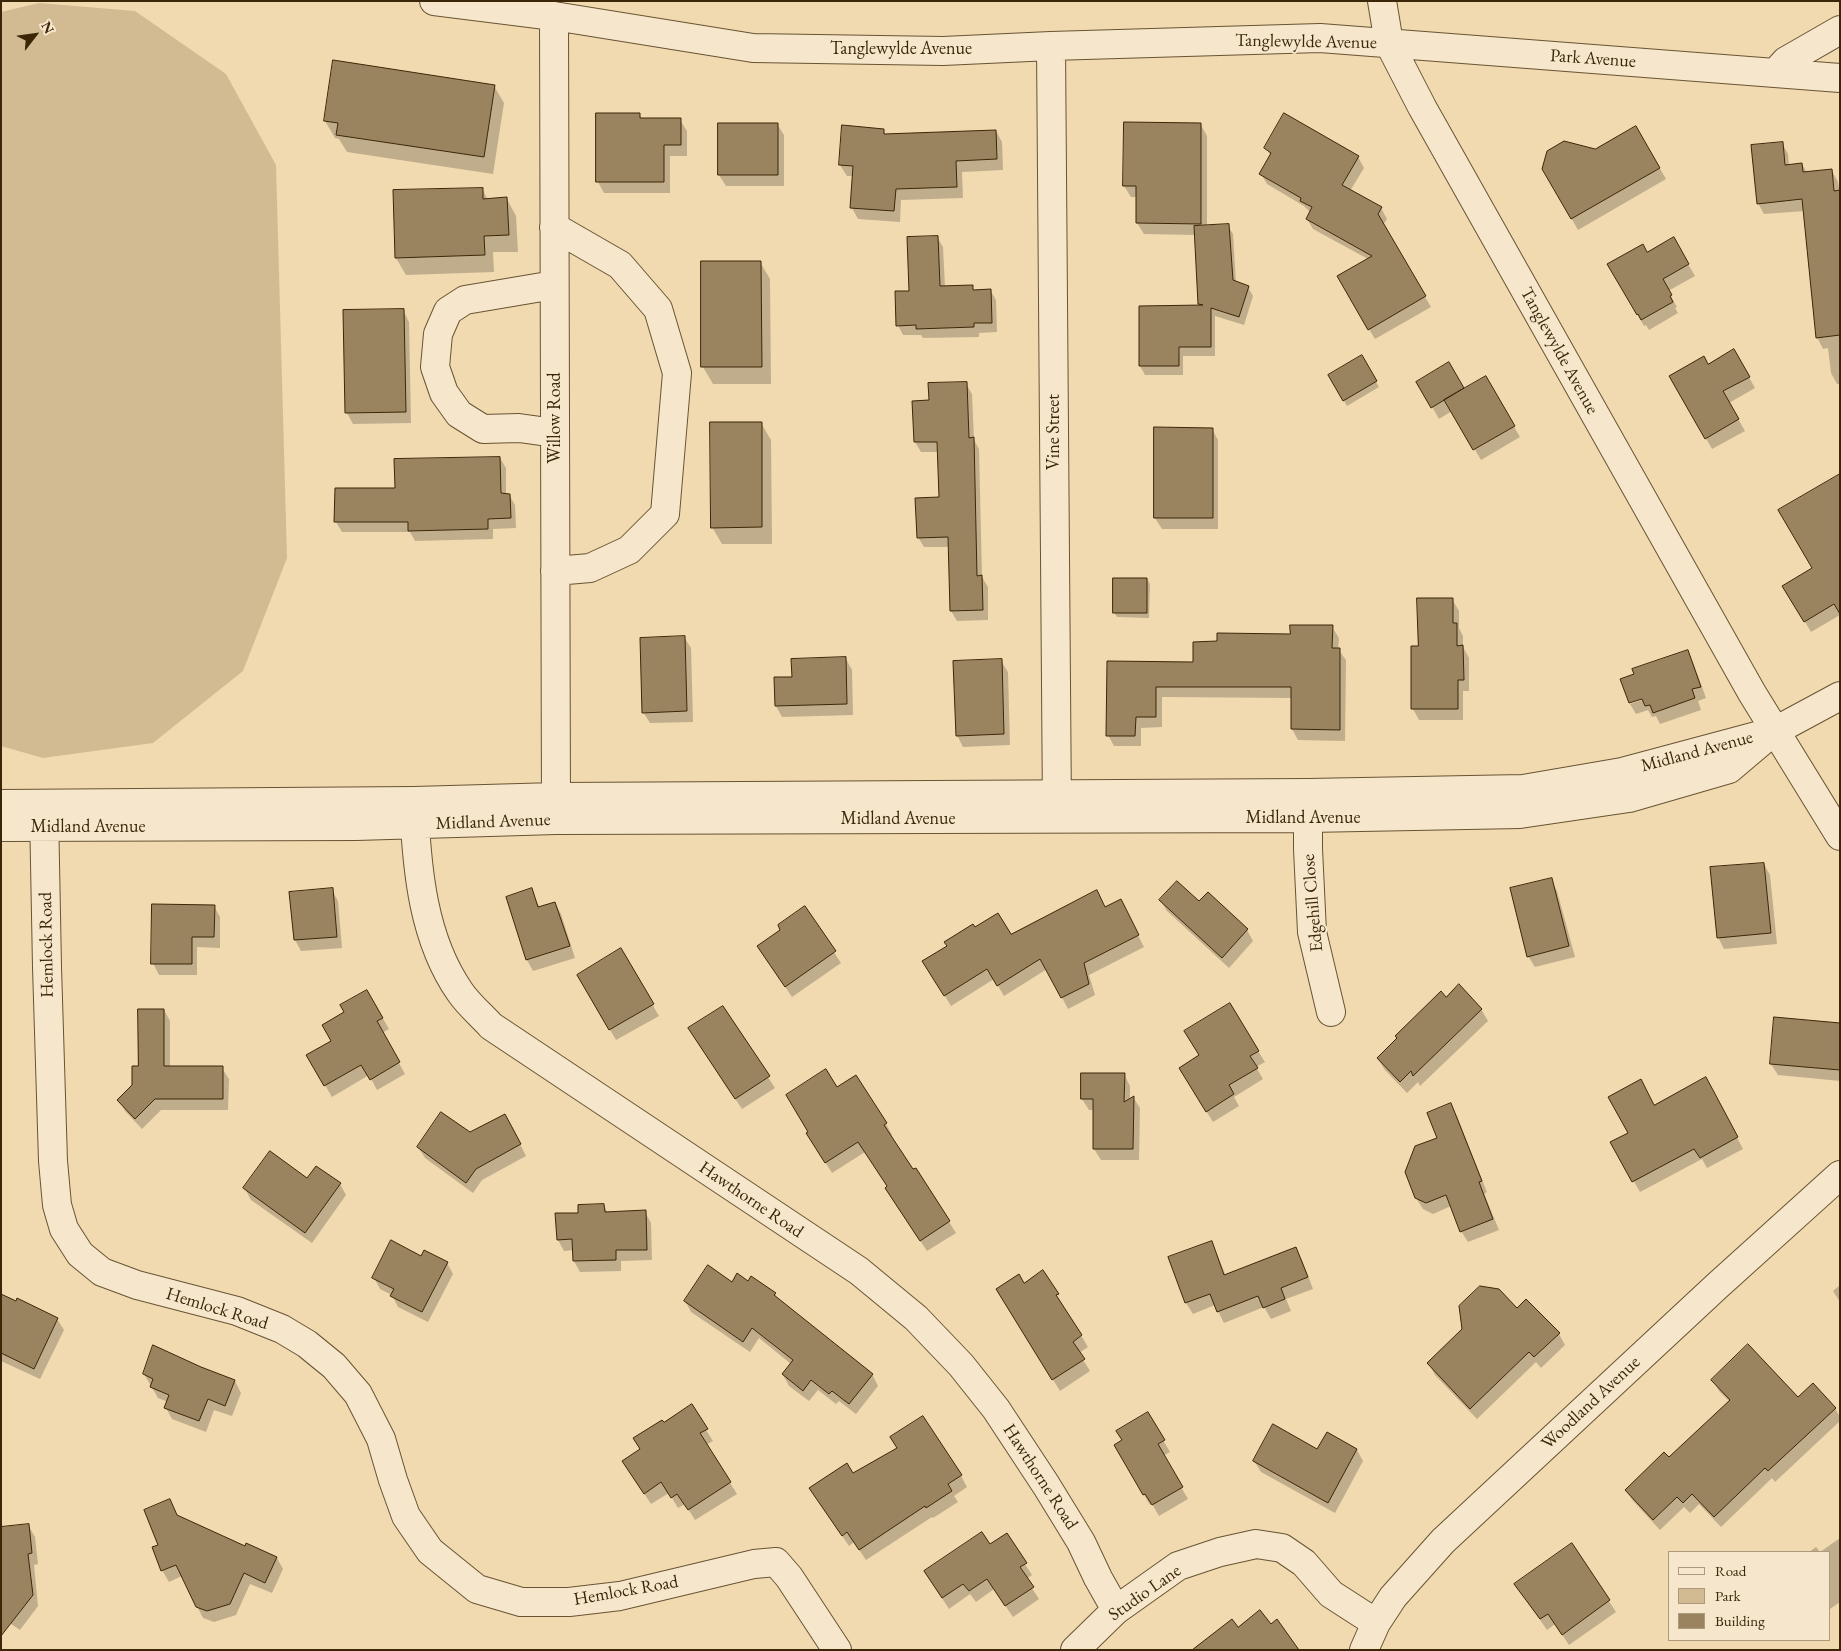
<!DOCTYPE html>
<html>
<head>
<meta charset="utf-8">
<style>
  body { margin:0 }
  #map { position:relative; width:1841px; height:1651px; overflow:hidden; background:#f1d9b0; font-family:"EB Garamond",serif }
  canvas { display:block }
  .frame { position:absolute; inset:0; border:2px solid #3b2708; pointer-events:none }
  .legend { position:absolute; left:1668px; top:1551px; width:162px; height:90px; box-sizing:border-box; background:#f6e6cc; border:1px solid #ab9a7e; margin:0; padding:6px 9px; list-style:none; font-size:15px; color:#3b2708 }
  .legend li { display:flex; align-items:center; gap:10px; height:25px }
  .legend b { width:25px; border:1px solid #ab9a7e }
  .north { position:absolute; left:10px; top:10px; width:50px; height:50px; -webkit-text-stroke:4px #f6e6cc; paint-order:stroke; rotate:60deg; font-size:14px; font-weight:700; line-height:20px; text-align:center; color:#3b2708 }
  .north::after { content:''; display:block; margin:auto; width:18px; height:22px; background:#3b2708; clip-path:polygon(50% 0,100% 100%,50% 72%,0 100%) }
</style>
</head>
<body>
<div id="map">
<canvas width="1841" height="1651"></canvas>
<div class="frame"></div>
<ul class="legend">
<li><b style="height:6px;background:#f6e6cc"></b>Road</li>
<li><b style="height:14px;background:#d2bb93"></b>Park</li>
<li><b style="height:14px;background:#9a845f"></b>Building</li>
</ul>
<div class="north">N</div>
</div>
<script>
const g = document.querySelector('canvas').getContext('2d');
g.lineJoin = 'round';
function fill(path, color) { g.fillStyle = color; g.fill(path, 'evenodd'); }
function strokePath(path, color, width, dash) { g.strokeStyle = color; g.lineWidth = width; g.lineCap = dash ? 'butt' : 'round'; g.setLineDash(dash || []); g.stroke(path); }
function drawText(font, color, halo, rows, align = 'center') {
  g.font = font + ' "EB Garamond",serif'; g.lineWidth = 4; g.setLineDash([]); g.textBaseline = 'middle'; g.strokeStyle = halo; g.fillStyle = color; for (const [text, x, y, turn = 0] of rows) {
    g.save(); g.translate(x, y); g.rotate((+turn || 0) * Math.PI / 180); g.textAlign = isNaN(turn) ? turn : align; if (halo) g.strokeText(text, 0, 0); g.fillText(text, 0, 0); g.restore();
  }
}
fill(new Path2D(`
  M39,3l96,8 91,63 50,91 11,393 -44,113 -90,72 -110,15 -42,-12v-734z`), '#d2bb93');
fill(new Path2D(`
  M494,86l10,17 -11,71 -146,-22 -8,-13 -4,-1 -10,-17z
  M639,115l3,4 38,1 7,11v25h-17v37h-66l-6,-11z
  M777,124l7,11v51h-58l-7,-11z
  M1201,125l6,11v91l21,-1 5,8 3,49 12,4 5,9 -9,29 -29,-9v40h-32v19h-38l-5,-9 61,-60 -2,-3 -3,-68 -52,-1 -7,-11v-26h-6l-7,-11z
  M1636,127l30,52 -88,51 -35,-61 52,-18z
  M883,130l3,5 110,-4 6,11 1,28 -41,2 1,26 -62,2 -1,22 -42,-3 -6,-11 2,-32h-7l-7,-11z
  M1782,143l6,11 1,11 13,-1 5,9 25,-2 6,11 2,10v192h-3l-6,-11 -3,-25 -5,1 -6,-12 -12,-126 -41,3 -6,-11z
  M1266,148l92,9 6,11 -14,23 31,17 6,11 -4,6 48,82 -56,32 -37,-62 30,-18 -55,-30 -6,-10 4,-6 -7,-7 -37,-22 -6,-10 10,-18z
  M482,189l6,11 19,-1 9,17 2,36h-25l1,20 -88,3 -10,-17z
  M937,237l6,10 2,40h27l2,4 16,-1 6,10 1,32 -18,1v4l-56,1 -2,-3h-18l-5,-10 12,-33z
  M1673,238l22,38 -27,15 9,16 -2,1 3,5 -29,17 -3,-5 -2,1 -35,-61 38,-11z
  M760,262l10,17 1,105h-58l-10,-17z
  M403,310l6,12 2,101 -58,1 -6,-11z
  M1734,351l21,37 -26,15 16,28 -33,18 -41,-73 37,-10z
  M1361,356l18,31 -32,19 -18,-31z
  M1449,364l15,26 22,-12 34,59 -39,23 -29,-49 -13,8 -21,-37z
  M966,384l6,10 2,46 5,9 3,128 6,10v33l-31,1 -6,-10 -2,-64h-25l-6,-10 22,-39 -2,-46h-17l-6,-10 15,-40z
  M761,423l10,17 1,104h-50l-10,-17z
  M1212,429l6,11v89h-56l-7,-11z
  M500,458l6,10v27h3l6,10 1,23 -23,1v10l-78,2 -5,-9h-68l-6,-10 60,-32z
  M1840,481v134l-29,17 -27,-46 30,-17z
  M1147,579l3,5 -1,34 -32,-1 -3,-5z
  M1452,599l7,12v17l4,8v11l6,11v33h-6v29h-44l-6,-11 6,-62z
  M1332,627l7,11 -1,11 8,11 -1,81 -47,-1 -6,-11v-31l-130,-1v30l-21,1v18h-27l-6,-11v-73l87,1 96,-28z
  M684,637l7,11 2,74 -43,1 -7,-11z
  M1687,651l6,11 13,36 -8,3 3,9 -41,14 -4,-8 -4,1 -4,-7 -12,4 -6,-10 18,-6v-2l-18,5v2l-8,-23z
  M846,659l6,11 1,45 -71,2 -6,-11z
  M1001,661l7,11 2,73 -47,2 -6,-12z
  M1764,864l6,11 7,69 -53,5 -6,-12z
  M1551,879l6,12 18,66 -40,10 -7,-11z
  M332,890l6,11 4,47 -41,3 -6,-11 -4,-47z
  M531,890l9,18 15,-5 6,11 14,44 -42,13 -6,-11z
  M1160,900l39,3 48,27 6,11 -24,27 -62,-57z
  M214,906l6,11v31l-23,-1v28h-38l-6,-12z
  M805,908l36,55 -49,34 -27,-40z
  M1106,908l20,4 18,35 -55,28 6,20 -27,14 -21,-40 -43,27 -10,-17 -43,27 -27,-45 50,-32 37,7z
  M621,950l38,66 -43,24 -38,-65z
  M367,991l22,38 -7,4 23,41 -28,16 -8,-15 -37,22 -24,-41 25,-15 13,-28z
  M1446,999l35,10 7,12 -68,65 -2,-4 -11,11 -22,-23 -7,-11z
  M722,1007l53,81 -33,21 -46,-69z
  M164,1010l6,11v47h52l7,11 -1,31h-67l-19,19 -17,-18 -6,-11 14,-14z
  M1840,1024v57l-62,-6 -7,-11z
  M1258,1051l7,11 -9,5 7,12 -29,18 5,9 -26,16 -26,-43z
  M1124,1074l6,12v13l3,-2 7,11 -1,52h-38l-7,-11v-39h-5l-7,-11z
  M837,1088l49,36 6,11 -2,1 23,35 3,-1 40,63 -29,18 -34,-51 -5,-13 -23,-35 -33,21 -18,-29z
  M1712,1090l31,59 -36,19 -5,-9 -62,33 -28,-49 17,-10 25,-26z
  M1451,1105l6,11 30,76 -3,2 15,36 -31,12 -7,-11 -10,-25 -18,8 -10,-5 -7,-11z
  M511,1126l15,30 -44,24 -9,13 -48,-35 -7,-11 52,-13z
  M308,1180l32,4 6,11 -34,48 -61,-43 -6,-11z
  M604,1206l4,7 37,-1 6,11 1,37 -31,1v10l-41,1 -6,-11v-11l-10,1 -6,-11 21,-26z
  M1211,1243l6,11 9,22 70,-27 6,11 11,29 -27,10 5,12 -20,8 -7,-12 -40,16 -9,-18 -22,9 -7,-11 -16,-45z
  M421,1257l26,6 6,11 -25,48 -30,-15 -6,-12 -12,-6 -6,-11z
  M1043,1272l45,75 -9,6 11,18 -30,20 -56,-91z
  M748,1283l27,11 3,6 94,74 6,12 -22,28 -17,-13 -3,3 -18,-14 -9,11 -20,-15 -6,-11 8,-11 -32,-26 -9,14 -59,-40 -6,-11 47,-17z
  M1840,1285v17l-7,-11z
  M1517,1310l42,24 6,11 -24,23 -5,-6 -59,57 -42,-44 -6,-11z
  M57,1319l7,11 -24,49 -39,-18v-27z
  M201,1368l34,13 6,12 -9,23 -18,-6 -8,22 -34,-13 -6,-11 2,-6 -10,-4 -14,-24z
  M1713,1380l122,28 5,9v4l-65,61 -3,-4 -51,49 -22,-23 -9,9 -6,-6 -24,23 -27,-29 -7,-11 43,-31 61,-57 -11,-11z
  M1148,1414l22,38 -7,4 25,43 -29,17 -7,-12 -2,1 -34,-60 8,-4z
  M663,1424l43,6 7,11 -7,4 31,49 -42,26 -10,-16 -7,4 -9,-15 -18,11 -21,-32 11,-22z
  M1357,1450l6,11 -28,52 -74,-41 -7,-11 63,-10z
  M961,1476l6,11 -13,9 4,6 -25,16 -1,-1 -66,43 -12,-18 -5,4 -39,-58z
  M170,1501l8,16 67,30 32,11 6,11 -11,24 -22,-9 -14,31 -22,7 -11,-4 -21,-42 -13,6 -7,-12 -2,-25z
  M28,1525l7,12 3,27 -4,1 4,41 -18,24 -19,-13z
  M1006,1535l26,40 -6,4 13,20 -26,18 -19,-28 -18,13 -6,-8 -21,15 -24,-37 65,-27z
  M1840,1538v64l-10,7v-57h-10z
  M1572,1545l44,67 -47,33 -14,-21 -8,6 -31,-45z
  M1816,1547l4,5h-11z`), '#0003');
const building = new Path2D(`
  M333,60l162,25 -11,72 -148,-22 2,-12 -14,-2z
  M596,113h44v5h41v27h-17v37h-68z
  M1284,113l75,43 -17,29 40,22 -4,7 48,82 -58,34 -31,-54 35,-20 -66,-37 6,-12 -12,-6 1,-3 -42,-24 12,-21 -7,-5z
  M1124,122l77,1v101l-65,-1v-37h-13z
  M718,123h60v52h-60z
  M842,125l42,4v5l112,-4 1,29 -41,2 1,26 -61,2 -2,22 -44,-3 3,-42 -14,-1z
  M1636,126l24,42 -89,51 -29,-50 5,-18 17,-10 31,8z
  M1783,142l2,23 17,-2 1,9 29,-3 2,22 6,-1v145l-24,3 -14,-139 -45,5 -6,-59z
  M483,188v11l24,-2 2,38 -25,1 1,19 -90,3 -2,-68z
  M1229,224l4,56 16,6 -10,31 -28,-9v39h-32v19h-40v-60l64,-1 -5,-1 -4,-78z
  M938,236l2,50 33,-1v5l18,-1 1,34h-18v4l-58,2v-4l-20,1 -1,-35h14l-2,-54z
  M1674,237l15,27 -26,15 9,16 -2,1 3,6 -32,18 -3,-6 -1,1 -30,-51 36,-20 4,8z
  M701,261h60l1,106h-61z
  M404,309l2,103 -61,1 -2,-103z
  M1734,349l16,28 -27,14 16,28 -34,20 -36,-63 35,-20 4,8z
  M1362,355l15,26 -34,20 -15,-26z
  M1449,362l15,26 -33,20 -15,-26z
  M1486,376l29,50 -42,24 -29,-50z
  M967,382l2,56 5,-1 3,139 5,-1 1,35 -33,1 -2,-74 -31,1 -2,-40 24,-1 -2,-55h-23l-2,-41 17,-1 -1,-17z
  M710,422h52v105l-51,1z
  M1154,427l59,1v90h-59z
  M500,457l1,36 9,1 1,24 -23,1v10l-80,2v-9h-74l1,-34h60l-1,-29z
  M1840,474v140l-6,-10 -30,18 -22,-36 30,-18 -34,-58z
  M1113,578h34v35h-34z
  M1417,598h36v25h4v23l6,-1 1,35h-6v29h-47v-63h7z
  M1290,625h43l-1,23h8v82l-49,-1v-42h-135v30h-20l-1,19h-29l1,-75 86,1v-20l24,-1v-8l73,1z
  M685,636l2,75 -45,2 -2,-75z
  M1688,650l13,37 -9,2 3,9 -42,15 -3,-8 -5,1 -3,-7 -13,4 -9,-24 14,-5 -2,-5z
  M846,657l1,47 -72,2 -1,-29h18l-1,-18z
  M1002,659l2,75 -48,2 -3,-75z
  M1764,863l7,70 -54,5 -7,-71z
  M1552,878l17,68 -42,11 -17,-69z
  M1177,881l22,20 9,-9 40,37 -26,29 -63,-58z
  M333,888l4,49 -43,3 -5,-48z
  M532,888l6,19 17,-5 15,44 -44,14 -20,-63z
  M1097,890l8,17 16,-8 18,36 -55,28 5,21 -28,14 -21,-39 -43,27 -10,-17 -43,27 -22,-35 25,-15 -3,-4 29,-18 2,3 23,-14 13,21z
  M152,904l63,1 -1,32h-22v27h-41z
  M805,906l31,45 -51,36 -28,-41 23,-16 -2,-5z
  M621,948l33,56 -45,26 -32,-55z
  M1459,984l23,25 -69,67 -2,-5 -11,11 -23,-24 20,-20 -2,-2 46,-45 5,6z
  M367,990l16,28 -6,3 23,41 -30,18 -9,-15 -37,21 -18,-31 25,-14 -9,-16 22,-13 -4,-7z
  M1230,1003l29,48 -9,5 8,12 -29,17 5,9 -28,18 -27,-44 20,-13 -15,-24z
  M723,1006l47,70 -35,23 -47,-71z
  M138,1009h26v57h59v33h-68l-20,20 -18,-19 15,-15v-19h6z
  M1774,1017l66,6v47l-70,-6z
  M826,1069l11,18 19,-12 31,48 -3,2 29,44 3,-1 34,53 -30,20 -35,-53 2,-2 -29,-44 -33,21 -19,-30 2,-1 -22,-37z
  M1081,1073h44l-1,29 10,-6 -1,53h-40v-50h-12z
  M1706,1077l32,60 -38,21 -6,-9 -62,33 -22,-40 18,-9 -20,-36 33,-18 13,26z
  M1451,1103l31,78 -3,1 14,37 -33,13 -14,-37 -20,8 -11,-5 -10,-26 10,-26 22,-8 -10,-25z
  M441,1112l29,20 35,-18 16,30 -45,25 -10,14 -49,-36z
  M270,1151l37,27 9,-12 25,17 -36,50 -62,-45z
  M604,1204l1,8 41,-2 1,40h-31v10l-43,1 -1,-22 -15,1 -2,-27h23v-8z
  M391,1240l30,16 3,-6 24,12 -26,50 -32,-16 4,-7 -22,-11z
  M1212,1241l12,34 72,-28 12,30 -27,11 4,11 -22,9 -5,-12 -41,16 -7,-18 -25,9 -17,-46z
  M708,1265l24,17 5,-9 11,8 3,-5 25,17 -2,2 99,79 -24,30 -17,-13 -3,3 -18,-14 -8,11 -21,-17 11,-14 -41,-32 -9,14 -59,-41z
  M1043,1270l16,24 -3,1 26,40 -9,7 12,17 -33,21 -56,-91 23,-15 5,9z
  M1480,1286l19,3 18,19 9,-9 34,34 -26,24 -5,-5 -59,57 -43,-46 35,-34 -3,-23z
  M1,1294l15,7 1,-3 41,20 -24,51 -33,-16z
  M1748,1344l50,53 15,-14 23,25 -68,63 -3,-3 -51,49 -22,-23 -9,9 -6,-6 -24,23 -28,-30 39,-38 5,5 61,-57 -19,-20z
  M153,1345l48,22 34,13 -10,26 -17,-7 -9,22 -35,-13 5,-13 -19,-8 3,-8 -10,-5z
  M692,1404l16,25 -8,4 31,49 -43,28 -11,-16 -6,4 -10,-16 -17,12 -22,-33 18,-12 -7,-11 29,-18 2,2z
  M1148,1412l17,28 -7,4 25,43 -31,18 -7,-11 -2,1 -29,-50 8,-5 -6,-9z
  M923,1416l39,59 -14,9 4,7 -26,17 -1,-2 -66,44 -12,-18 -5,4 -33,-48 38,-25 6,10 44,-25 -7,-11z
  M1273,1424l44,25 10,-17 30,17 -29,54 -75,-42z
  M170,1499l7,16 68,31 1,-3 31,14 -12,26 -21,-10 -14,31 -23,7 -11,-4 -20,-42 -15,6 -9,-24 6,-2 -14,-35z
  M29,1524l3,29 -4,1 5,41 -32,41v-109z
  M982,1532l8,12 17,-11 20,30 -7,4 14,20 -29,19 -18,-27 -18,12 -6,-7 -21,14 -18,-27z
  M1572,1543l38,57 -48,35 -14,-21 -8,5 -26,-35z
  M1260,1610l11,14 6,-5 22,31h-107l40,-31 6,8z`);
fill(building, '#9a845f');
strokePath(building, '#3b2708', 1);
const minor = new Path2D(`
  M434,1l120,15 199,32 190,3 108,-5 269,-8 520,40
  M1382,1l7,42 33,64 330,586 88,143
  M554,16l2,799
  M1051,46l6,766
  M1775,73l11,-12 54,-31
  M554,227l66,38 38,44 19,64 -12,141 -36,36 -39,18 -35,3
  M554,285l-89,15 -17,11 -10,23 -3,33 9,26 15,21 24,15 36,-1 36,5
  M1308,800v49l4,83 19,80
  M1,804l413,-3 142,-4 752,-4 215,-4 99,-17 153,-41 65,-35
  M414,808c3,62 9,131 46,184 8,12 21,23 31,34l368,245 57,47 45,47 35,44 50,76 35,57 17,36 18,32
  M44,811l3,156 6,194 4,44 7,24 16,25 22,18 35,13 100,26 45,18 25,15 27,22 24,28 23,45 12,41 13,36 24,35 47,38 44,13h48l51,-6 134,-32 22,-2 13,15 48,73
  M1,827l355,-1 200,-6 752,-2 212,-4 109,-16 100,-29 39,-33
  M1075,1650l41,-40 62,-44 42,-14 36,-8 26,4 22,15 27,31 45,29
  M1364,1650l12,-27 17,-26 50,-56 274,-255 123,-111`);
strokePath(minor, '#685432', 30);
strokePath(minor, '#f6e6cc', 28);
drawText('18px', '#3b2708', '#f6e6cc', [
  ["Tanglewylde Avenue",1306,42,1],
  ["Tanglewylde Avenue",901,49],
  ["Park Avenue",1593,59,4],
  ["Tanglewylde Avenue",1559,351,61],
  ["Willow Road",555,418,-90],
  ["Vine Street",1054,432,-90],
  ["Midland Avenue",1697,752,-15],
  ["Midland Avenue",1303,818],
  ["Midland Avenue",898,819],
  ["Midland Avenue",493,822,-2],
  ["Midland Avenue",88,827],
  ["Edgehill Close",1313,903,-95],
  ["Hemlock Road",47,945,-91],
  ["Hawthorne Road",751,1200,34],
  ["Hemlock Road",217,1309,17],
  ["Woodland Avenue",1591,1403,-43],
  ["Hawthorne Road",1040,1477,57],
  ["Hemlock Road",626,1591,-10],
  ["Studio Lane",1145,1593,-35]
]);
</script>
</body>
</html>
